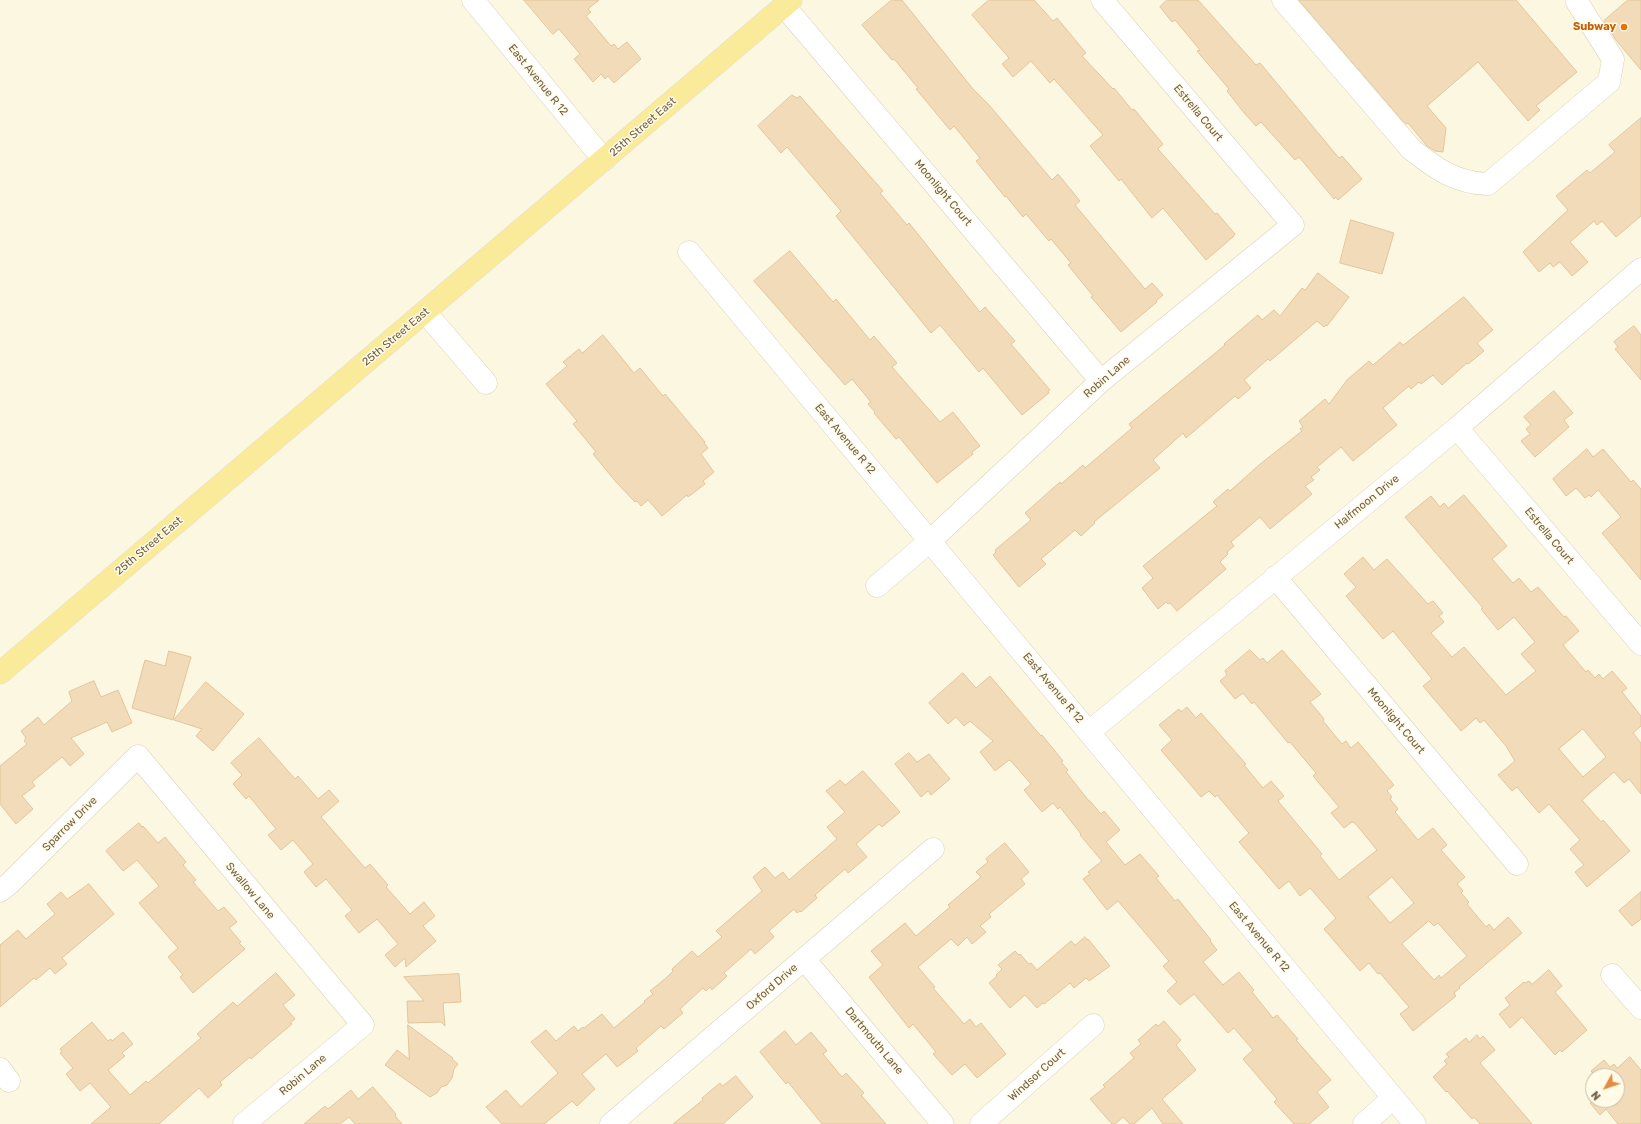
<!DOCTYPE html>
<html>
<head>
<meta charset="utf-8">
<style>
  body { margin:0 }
  #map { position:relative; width:1641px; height:1124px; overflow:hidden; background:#fcf7e1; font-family:Rubik,sans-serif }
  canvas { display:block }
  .north { position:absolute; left:1585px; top:1068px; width:40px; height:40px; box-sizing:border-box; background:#fffbe7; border:1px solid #c7bda7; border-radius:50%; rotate:230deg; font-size:11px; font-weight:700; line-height:16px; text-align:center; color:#726048 }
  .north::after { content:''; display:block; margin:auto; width:14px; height:18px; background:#e48c47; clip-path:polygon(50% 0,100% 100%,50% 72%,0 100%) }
</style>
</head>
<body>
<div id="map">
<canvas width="1641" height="1124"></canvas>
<div class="north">N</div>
</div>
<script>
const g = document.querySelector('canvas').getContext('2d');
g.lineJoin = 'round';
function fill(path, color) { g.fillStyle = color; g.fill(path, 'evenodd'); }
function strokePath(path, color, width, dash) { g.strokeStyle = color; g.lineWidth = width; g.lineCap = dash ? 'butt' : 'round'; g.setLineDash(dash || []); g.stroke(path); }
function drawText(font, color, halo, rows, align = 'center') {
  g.font = font + ' Rubik,sans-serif'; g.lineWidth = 3; g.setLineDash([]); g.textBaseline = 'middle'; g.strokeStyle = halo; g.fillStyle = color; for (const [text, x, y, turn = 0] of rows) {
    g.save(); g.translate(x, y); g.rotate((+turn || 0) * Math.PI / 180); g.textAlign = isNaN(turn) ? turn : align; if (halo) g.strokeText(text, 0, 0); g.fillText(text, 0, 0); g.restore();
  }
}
const building = new Path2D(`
  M524,0h75l-11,9 3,3 -5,4 25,30 3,-2 4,5 9,-7 14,17 -27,24 -6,-7 -3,3 -4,-5 -8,8 -19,-23 6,-5 -21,-25 -6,5z
  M892,0h10l71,89 17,17 62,74 6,-6 22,27 -5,4 70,84 7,-6 11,12 -7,6 1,1 -36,30 -30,-35 2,-1 -25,-31 3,-2 -20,-24 -2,2 -23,-27 -3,3 -17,-21 -1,1 -29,-36 4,-3 -26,-32 -4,4 -34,-41 2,-1 -24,-29 -2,1 -30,-35z
  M989,0h45l19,21 4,-3 29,35 -4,3 31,33 1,-1 18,22 2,-1 14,17 15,18 -5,5 57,65 2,-1 18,21 -2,3 -27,23 -43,-52 -11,10 -31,-39 -2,2 -29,-35 13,-11 -49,-56 -4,4 -19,-22 -18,16 -11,-13 7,-6 -37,-43z
  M1167,0h31l58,65 4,-2 79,95 3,-2 20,23 -24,21 -2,-3 -2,2 -35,-42 -4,3 -34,-38 -5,4 -11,-12 -18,-23 2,-2 -32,-38 3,-1 -25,-30 -3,2 -12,-15z
  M1299,0h217l61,72 -41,34 4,4 -12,11 -50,-59 -51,44 19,22 -3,24 -8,-1 -8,-5 -19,-23 -2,1z
  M1628,0h13v70l-25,-30 -12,-19z
  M792,95l5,3 3,-2 83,95 -3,2 27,32 2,-2 71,89 5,-5 30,34 -4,3 39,46 -2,1 1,2 -27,22 -39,-47 -4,4 -39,-47 -9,8 -95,-117 5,-5 -54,-64 -6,6 -23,-27z
  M1641,118v98l-25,21 -14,-16 -5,4 -3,-4 -24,21 18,20 -16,14 -12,-14 -7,5 -3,-4 -11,9 -16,-20 45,-42 -12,-14 31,-26 3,3 25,-21 -6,-7z
  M1351,220l43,13 -12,41 -42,-11z
  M790,251l43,51 3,-3 34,41 4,-4 23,27 -5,4 48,55 13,-10 27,34 -8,6 1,2 -36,29 -38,-46 -3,2 -22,-26 1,-1 -7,-8 3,-2 -19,-23 -7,6 -91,-104z
  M1318,273l31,24 -22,29 -1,-1 -2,2 -7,-6 -47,40 -2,-2 -24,21 7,8 -13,11 -3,-3 -49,42 -3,-5 -30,27 7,8 -66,54 1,1 -14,13 -6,-6 -34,29 5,5 -27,23 -26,-32 3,-3 -1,-2 36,-30 -6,-7 35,-31 1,2 22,-19 2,3 47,-40 -3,-4 96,-79 -1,-1 34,-29 4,5 12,-10 6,6 22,-28 3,2z
  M1464,297l29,33 -16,13 7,8 -16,13 -1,-1 -25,22 -9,-10 -12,9 -2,-2 -8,7 -2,-3 -26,22 14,17 -44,36 -12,-14 -24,20 3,3 -9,7 3,3 -9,6 7,8 -42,35 -10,-12 -29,25 3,4 -7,6 1,2 -8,8 6,7 -49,42 -7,-8 -2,1 -2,-2 -8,7 -16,-21 11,-10 -10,-12 74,-60 -4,-4 15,-13 2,2 29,-26 43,-34 -2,-2 3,-2 -4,-6 26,-22 4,5 18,-24 22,-19 4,4 27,-23 3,3z
  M1634,326l7,9v45l-26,-31 3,-2 -4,-5z
  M603,335l31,38 6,-5 23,28 2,-2 40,48 -1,1 4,5 -7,6 13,18 -11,9 2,3 -17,13 -1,-2 -25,21 -14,-16 -7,6 -4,-5 -2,1 -19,-20 -23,-28 3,-2 -23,-28 4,-3 -31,-37 21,-18 -4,-4 16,-13 3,4z
  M1554,391l19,22 -9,7 5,7 -34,30 -14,-16 9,-7 -4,-5 5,-4 -7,-8z
  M1587,449l6,8 10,-8 28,33 2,-2 8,9v91l-39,-47 19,-16 -23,-27 -7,7 -2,-2 -4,3 -9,-10 -10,8 -13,-17z
  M1464,495l43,51 -15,13 21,24 6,-5 12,14 7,-5 26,30 2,-1 13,15 -16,14 23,27 2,-2 7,8 4,-4 4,5 9,-8 15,17 -5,4 19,24v10l-8,7 8,10v51l-12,-15 -5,4 -10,-11 -32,28 19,22 2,-2 27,31 -43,36 -12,-15 9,-7 -14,-16 10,-9 -31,-36 -10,9 -22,-26 -5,4 -14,-16 17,-14 -9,-15 -22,-26 -4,3 -4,-5 -15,13 -38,-45 9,-7 -39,-48 -10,8 -37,-43 10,-9 -12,-13 19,-17 11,13 13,-11 41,45 5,-3 10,12 -4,3 5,6 -13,11 21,24 12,-10 42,48 30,-24 -15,-17 14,-12 -21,-25 -16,13 -17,-21 2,-1 -78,-91 26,-21 9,11 4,-4 4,5zM1583,729l23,28 -23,20 -24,-28z
  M1250,650l10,10 3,-2 4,5 15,-13 39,44 -11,8 14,17 -1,2 19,23 4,-3 5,7 7,-6 36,43 -7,6 5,6 -2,2 8,10 -3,3 23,28 15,-12 14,17 -6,5 24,27 -8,7 6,7 -2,2 8,9 -2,2 19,23 3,-3 5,6 14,-13 14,16 -63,54 1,1 -6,5 2,3 -43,35 -13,-17 9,-7 -29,-34 -2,1 -9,-11 -9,8 -36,-42 12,-11 -26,-30 -10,8 -11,-15 -10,8 -40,-47 10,-9 -32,-38 -2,2 -6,-6 -8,6 -40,-47 11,-10 -13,-15 20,-16 2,3 6,-5 9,11 5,-5 45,51 -2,1 19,23 8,-7 13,15 -6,5 44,53 -2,2 19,24 38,-30 -22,-27 -3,-1 -8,6 -13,-15 8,-6 -26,-31 3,-3 -26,-31 -2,1 -34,-41 -2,2 -9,-11 -8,6 -15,-18 7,-6 -2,-4zM1392,877l22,26 -24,20 -22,-26zM1429,921l5,5 4,-3 29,33 -26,22 -2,-3 -5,5 -32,-36z
  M169,651l22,6 -18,63 -41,-12 13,-48 20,6z
  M963,673l13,15 14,-12 51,60 1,-1 21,26 -2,1 7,8 -2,2 23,29h1l11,13 3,-3 16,19 -14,12 19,23 15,-11 19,22 -3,2 19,23 3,-2 33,41 -1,1 7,9 -14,12 20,23 16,-13 15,18 -2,2 21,26 4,-3 21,24 -2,1 35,40 -14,12 12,15 -20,17h-15l-20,-22 3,-3 -34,-40 10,-9 -19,-22 -6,5 -34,-39 -14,11 -13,-14 10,-9 -14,-16 6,-5 -51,-60 -11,9 -24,-31 7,-5 -2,-2 14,-11 -22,-26 1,-1 -21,-27 -2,2 -5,-6 -11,9 -18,-22 7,-6 -20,-23 -2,-1 -14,11 -15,-19 13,-11 -23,-20 -6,5 -8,-9 -8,7 -19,-21z
  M94,681l7,16 17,-7 14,33 -20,9 -5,-10 -36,16 13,16 -14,12 -8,-9 -30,25 3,4 -13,10 11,13 -17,15 -16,-20v-38l27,-22 -3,-3 2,-3 -5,-7 17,-14 6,8 28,-24 -3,-9z
  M206,682l38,32 -31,37 -17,-15 6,-7 -28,-9z
  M259,738l36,41 3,-3 20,23 11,-9 10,11 -18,16 44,51 5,-4 18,21 -2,2 24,27 14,-12 11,14 -12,10 13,15 -30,26 -1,-9 -10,9 -10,-12 13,-11 -21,-25 -18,14 -14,-17 7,-6 -26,-31 -10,8 -12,-15 9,-8 -20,-24 -12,10 -13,-15 8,-6 -27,-33 -3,3 -13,-15 9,-9 -11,-12z
  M909,753l8,9 12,-8 21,25 -19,16 -3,-4 -7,6 -26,-33z
  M863,771l37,41 -18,15 -3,-3 -23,20 11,13 -19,16 -3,-4 -30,26 2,3 -16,14 -1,-1 -3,2 -3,-4 -25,22 5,6 -19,17 -4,-5 -27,24 3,3 -15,14 -2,-3 -4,4 -3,-3 -23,21 3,4 -19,16 -3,-3 -25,22 2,3 -14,11 -7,5 -11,-13 -24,20 13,15 -18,17 -5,-5 -28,23h-42l-16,-17 20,-17 15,17 37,-34 -27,-31 15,-12 10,11 18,-15 4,5 5,-4 1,1 18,-14 12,14 31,-26 -1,-1 9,-7 -3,-3 16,-13 7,-7 -1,-2 20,-18 6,6 24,-20 -6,-6 46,-40 -9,-14 12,-10 10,11 8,-6 6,8 48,-41 -10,-12 18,-15 -19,-21 14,-11 5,5z
  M139,823l3,4 1,-1 15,17 7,-6 21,25 -3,3 13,15 -3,2 25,29 6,-4 13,15 -8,6 12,14 -2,1 6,6 -52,44 -13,-16 3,-2 -15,-18 10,-9 -39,-45 20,-17 -22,-26 -14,11 -17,-20z
  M1005,843l24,29 -8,7 4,5 -36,30 2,3 -11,9 6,6 -14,12 -5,-7 -9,9 -7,-7 -33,28 17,20 -2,1 31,36 6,-5 6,8 5,-4 25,31 -29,24 -12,-14 -13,11 -19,-21 3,-2 -23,-28 -4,4 -40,-51 14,-12 -12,-14 34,-28 11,13 34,-29 -2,-2 33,-28 -5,-5 12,-10 -2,-3z
  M89,884l25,30 -52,44 5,6 -12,10 -5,-6 -14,12 -2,-2 -34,29v-62l18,-15 8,9 29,-25 -8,-10 14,-12 6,7z
  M1641,892v27l-9,7 -13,-15z
  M1085,937l2,3 1,-1 22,27 -21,15 -3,-3 -12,10 -4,-5 -26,21 -1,-1 -6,5 -12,-13 -15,13 -21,-25 8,-7 -1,-1 6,-6 -4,-4 17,-14 4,4 1,-1 9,10 2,-1 6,7 34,-29 4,4z
  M1549,970l13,16 -7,6 32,38 -25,22 -2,-2 -5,5 -33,-38 -12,11 -11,-14 11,-9 -5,-7 19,-16 1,1 4,-2 3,3z
  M276,973l19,22 -12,10 12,14 -5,4 2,1 -25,21 -16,14 -1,-2 -30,25 2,3 -14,13 -9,-10 -40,36h-68l20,-17 -21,-24 -10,8 -14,-17 7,-6 -13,-15 2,-1 -2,-3 32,-27 16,19 3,-2 1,2 11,-9 10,12 -11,9 3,3 -17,14 22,25 16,-14 2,2 53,-45 -4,-4 36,-32 4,4z
  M459,974l2,28 -18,1 2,23 -4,-4 -33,1 -1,-22h17l-20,-24z
  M1164,1021l17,19 -5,5 20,25 -34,29 21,25h-20l-11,-16 -18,16h-4l-7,-7 -8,7h-3l-22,-25 15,-12 -2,-2 31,-27 -4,-5 11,-9 -3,-4 18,-16 2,2z
  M408,1025l45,33 -1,1 6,5 -4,5 -2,9 -5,7 -6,2 -4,6 -7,4 -45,-32 12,-15 12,9z
  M785,1031l11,14 15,-13 16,19 -4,3 19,23 4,-4 18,20 -3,2 25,29h-64l-34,-42 -2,2 -26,-32z
  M1477,1035l3,4 3,-3 12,14 -15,13 52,61h-52l-6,-7 -2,2 -25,-28 -1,1 -13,-15 14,-13 -3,-3 5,-4 -3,-3 20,-16 3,4z
  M1630,1057l11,13v54h-23l-12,-15 -6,6 -10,-12 4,-3h23v-24h-22l-4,-5 13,-11 6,7 4,-3 3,4z
  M736,1076l17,21 -30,27h-50l30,-24 -1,-2 18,-15 2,3z
  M1593,1077v16l-7,-9z
  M373,1087l23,27 -1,2 7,8h-47l-6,-7 -9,7h-36l21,-18 3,3 23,-19 7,9z`);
fill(building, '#f1dbb9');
strokePath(building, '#e3c59a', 1);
const minor = new Path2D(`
  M473,0l131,160
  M1283,0l128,149c25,20 45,34 77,35l121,-102 4,-23 -36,-57
  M784,6l317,375
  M689,252l726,872
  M425,312l61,71
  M1457,428l184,216
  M1275,577l242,287
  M877,586l53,-45 171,-160 192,-156 -191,-225
  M1089,732l368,-304 184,-159
  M0,891l10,-8 128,-127 225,269 -119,99
  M804,959l139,165
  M1612,975l29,33
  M0,1069l9,12
  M611,1124l322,-275
  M981,1124l112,-99
  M1364,1124l29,-26`);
const major = new Path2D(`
  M0,673l791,-673`);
strokePath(minor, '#dcd2ba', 23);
strokePath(major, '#e0dcd7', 23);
strokePath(minor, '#fff', 22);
strokePath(major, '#faeb9a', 22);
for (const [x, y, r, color] of [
  [1624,27,4,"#e8710a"]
]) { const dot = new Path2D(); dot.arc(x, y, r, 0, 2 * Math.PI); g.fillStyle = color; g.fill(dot); strokePath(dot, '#fffbe7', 1.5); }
drawText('bold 11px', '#c56008', '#fffbe7', [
  ["Subway",1616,27]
], 'right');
drawText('11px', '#726048', '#fffbe7', [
  ["East Avenue R 12",538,80,51],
  ["Estrella Court",1198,113,50],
  ["25th Street East",643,127,-41],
  ["Moonlight Court",943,193,50],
  ["25th Street East",396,337,-40],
  ["Robin Lane",1107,377,-41],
  ["East Avenue R 12",845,439,50],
  ["Halfmoon Drive",1367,502,-39],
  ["Estrella Court",1549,536,50],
  ["25th Street East",149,546,-40],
  ["East Avenue R 12",1053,688,50],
  ["Moonlight Court",1396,721,50],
  ["Sparrow Drive",70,824,-45],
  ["Swallow Lane",250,891,50],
  ["East Avenue R 12",1259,937,50],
  ["Oxford Drive",772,987,-41],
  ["Dartmouth Lane",874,1041,50],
  ["Robin Lane",303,1075,-40],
  ["Windsor Court",1037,1075,-42]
]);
</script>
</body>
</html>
